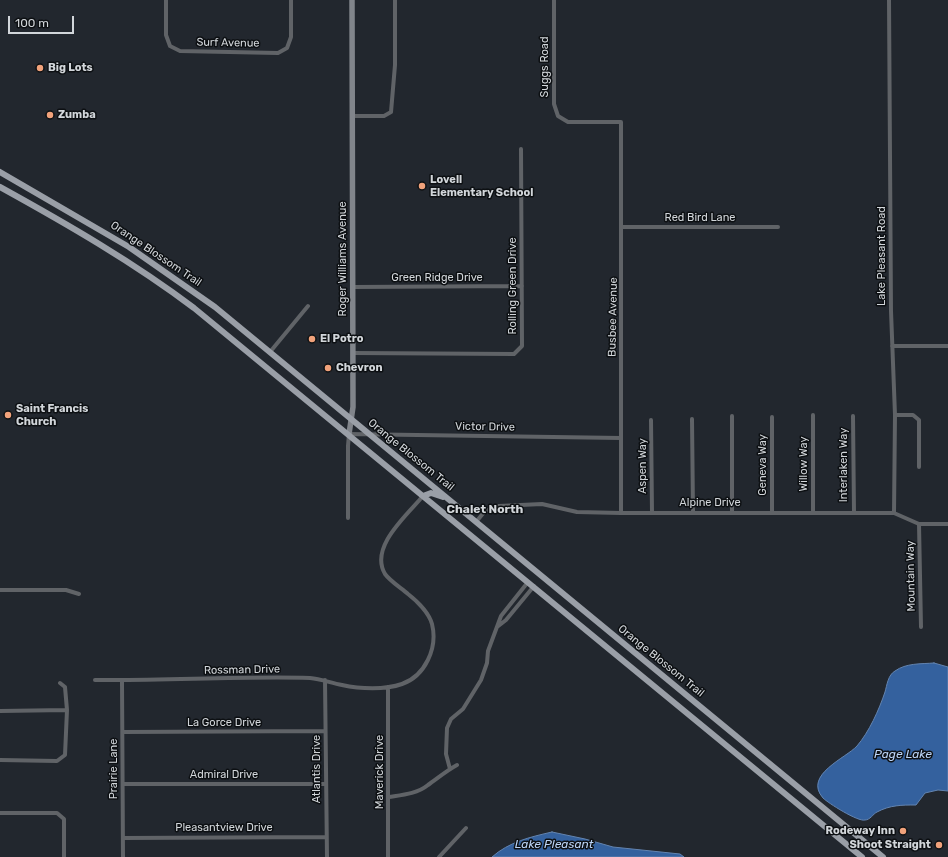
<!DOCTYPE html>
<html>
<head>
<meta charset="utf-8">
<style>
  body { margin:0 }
  #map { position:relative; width:948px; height:857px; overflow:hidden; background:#22272e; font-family:Rubik,sans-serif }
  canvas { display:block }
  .scale { position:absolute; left:8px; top:16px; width:66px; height:18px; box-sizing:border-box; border:2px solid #d2d6da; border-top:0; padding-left:5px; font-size:12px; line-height:14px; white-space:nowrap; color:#d2d6da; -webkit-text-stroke:3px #0d1013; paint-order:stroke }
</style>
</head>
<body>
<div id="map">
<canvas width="948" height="857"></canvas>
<div class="scale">100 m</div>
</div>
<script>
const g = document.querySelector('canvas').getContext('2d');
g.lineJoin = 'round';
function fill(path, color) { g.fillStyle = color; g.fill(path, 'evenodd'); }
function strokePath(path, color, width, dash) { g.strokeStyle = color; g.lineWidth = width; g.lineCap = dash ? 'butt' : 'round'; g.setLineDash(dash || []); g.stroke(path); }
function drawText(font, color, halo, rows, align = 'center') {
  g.font = font + ' Rubik,sans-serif'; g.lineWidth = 3; g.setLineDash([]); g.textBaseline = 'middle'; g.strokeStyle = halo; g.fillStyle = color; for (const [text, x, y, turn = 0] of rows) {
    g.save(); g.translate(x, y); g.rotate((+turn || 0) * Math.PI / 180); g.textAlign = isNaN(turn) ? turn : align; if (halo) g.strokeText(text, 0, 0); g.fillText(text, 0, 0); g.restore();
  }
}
const water = new Path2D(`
  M934,663l14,4v124l-10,-1 -13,3 -9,12c-14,0 -26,0 -39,7 -4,2 -7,8 -12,8 -7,2 -37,-17 -42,-22 -20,-23 23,-40 34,-52 12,-14 22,-36 28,-54 2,-7 3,-17 10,-21 11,-8 26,-7 39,-8z
  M552,832l33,7 28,8 67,7 4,3h-192c17,-15 38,-20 60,-25z`);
fill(water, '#34619e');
strokePath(water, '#6384b0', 1);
strokePath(new Path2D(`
  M166,0v35l4,11 10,5 98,2 9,-5 4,-11v-37
  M554,0v104l4,12 10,6h53v391
  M889,0l2,311 4,104 -1,98
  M352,116h32l7,-4 4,-47v-65
  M622,227h156
  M353,287l169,-1
  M892,346h56
  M270,352l38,-46
  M353,353l161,1 8,-8 -1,-197
  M895,415h18l6,5v47
  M853,416l1,97
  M692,419l1,93
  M651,420l1,93
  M732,512v-96
  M772,513v-96
  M813,513v-98
  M348,518v-72l1,-12 272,4
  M476,522l9,-11 14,-5 43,-2 35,8 44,1h273l25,11h29
  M919,524l2,103
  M0,590h66l13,4
  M497,627l9,-7 28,-34
  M95,680c71,1 143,-4 215,-2 11,1 21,5 32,7 18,4 43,5 60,-1 23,-8 36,-36 30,-60 -3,-11 -15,-23 -24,-30 -7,-6 -18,-13 -23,-20 -16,-27 22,-59 38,-78
  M325,680l2,177
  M122,681l1,176
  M388,687v170
  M0,711l67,-1
  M123,732l202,-1
  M0,760l57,1 8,-6 2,-45 -2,-23 -5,-4
  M450,769l-4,-15 1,-26 4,-9 12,-10 18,-29 6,-17 1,-12 13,-35 27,-34
  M123,784h202
  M389,797c13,-2 28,-3 39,-12 10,-7 18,-14 29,-20
  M0,813h57l7,6v38
  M123,838l203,-1
  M439,857l27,-29`), '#606367', 4);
strokePath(new Path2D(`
  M349,434l4,-27 -1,-407`), '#81858b', 5.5);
strokePath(new Path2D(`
  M0,172l129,75 86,60 668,550
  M0,187c67,37 133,75 194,121l668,549
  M423,496l8,-3 12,4`), '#9a9fa7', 6);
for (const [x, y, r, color] of [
  [40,68,4,"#f1a27b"],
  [50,115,4,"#f1a27b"],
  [422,186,4,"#f1a27b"],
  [312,339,4,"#f1a27b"],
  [328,368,4,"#f1a27b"],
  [8,415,4,"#f1a27b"],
  [903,831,4,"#f1a27b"],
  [939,845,4,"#f1a27b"]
]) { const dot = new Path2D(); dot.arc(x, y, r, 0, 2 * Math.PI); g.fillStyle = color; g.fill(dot); strokePath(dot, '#0d1013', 1.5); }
drawText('11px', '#d2d6da', '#0d1013', [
  ["Surf Avenue",228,43,1],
  ["Suggs Road",545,67,-90],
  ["Red Bird Lane",700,218],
  ["Orange Blossom Trail",156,254,34],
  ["Lake Pleasant Road",882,256,-90],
  ["Roger Williams Avenue",343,259,-90],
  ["Green Ridge Drive",437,278],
  ["Rolling Green Drive",513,286,-90],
  ["Busbee Avenue",613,317,-89],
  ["Victor Drive",485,427,1],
  ["Orange Blossom Trail",411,455,39],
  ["Willow Way",804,464,-90],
  ["Geneva Way",763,465,-90],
  ["Interlaken Way",844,465,-90],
  ["Aspen Way",643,466,-90],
  ["Alpine Drive",710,503],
  ["Mountain Way",911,576,-91],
  ["Orange Blossom Trail",661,661,39],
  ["Rossman Drive",242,670,-1],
  ["La Gorce Drive",224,723],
  ["Prairie Lane",114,769,-90],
  ["Atlantis Drive",317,769,-90],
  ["Maverick Drive",380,772,-90],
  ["Admiral Drive",224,775],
  ["Pleasantview Drive",224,828]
]);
drawText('bold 11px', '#d2d6da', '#0d1013', [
  ["Big Lots",48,68],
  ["Zumba",58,115],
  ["Lovell",430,180],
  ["Elementary School",430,193],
  ["El Potro",320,339],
  ["Chevron",336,368],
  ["Saint Francis",16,409],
  ["Church",16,422],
  ["Rodeway Inn",895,831,"right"],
  ["Shoot Straight",931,845,"right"]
], 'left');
drawText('bold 12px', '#d2d6da', '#0d1013', [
  ["Chalet North",485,510]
]);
drawText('italic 12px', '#bcd5f8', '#0d1013', [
  ["Page Lake",903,755],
  ["Lake Pleasant",554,845]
]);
</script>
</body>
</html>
